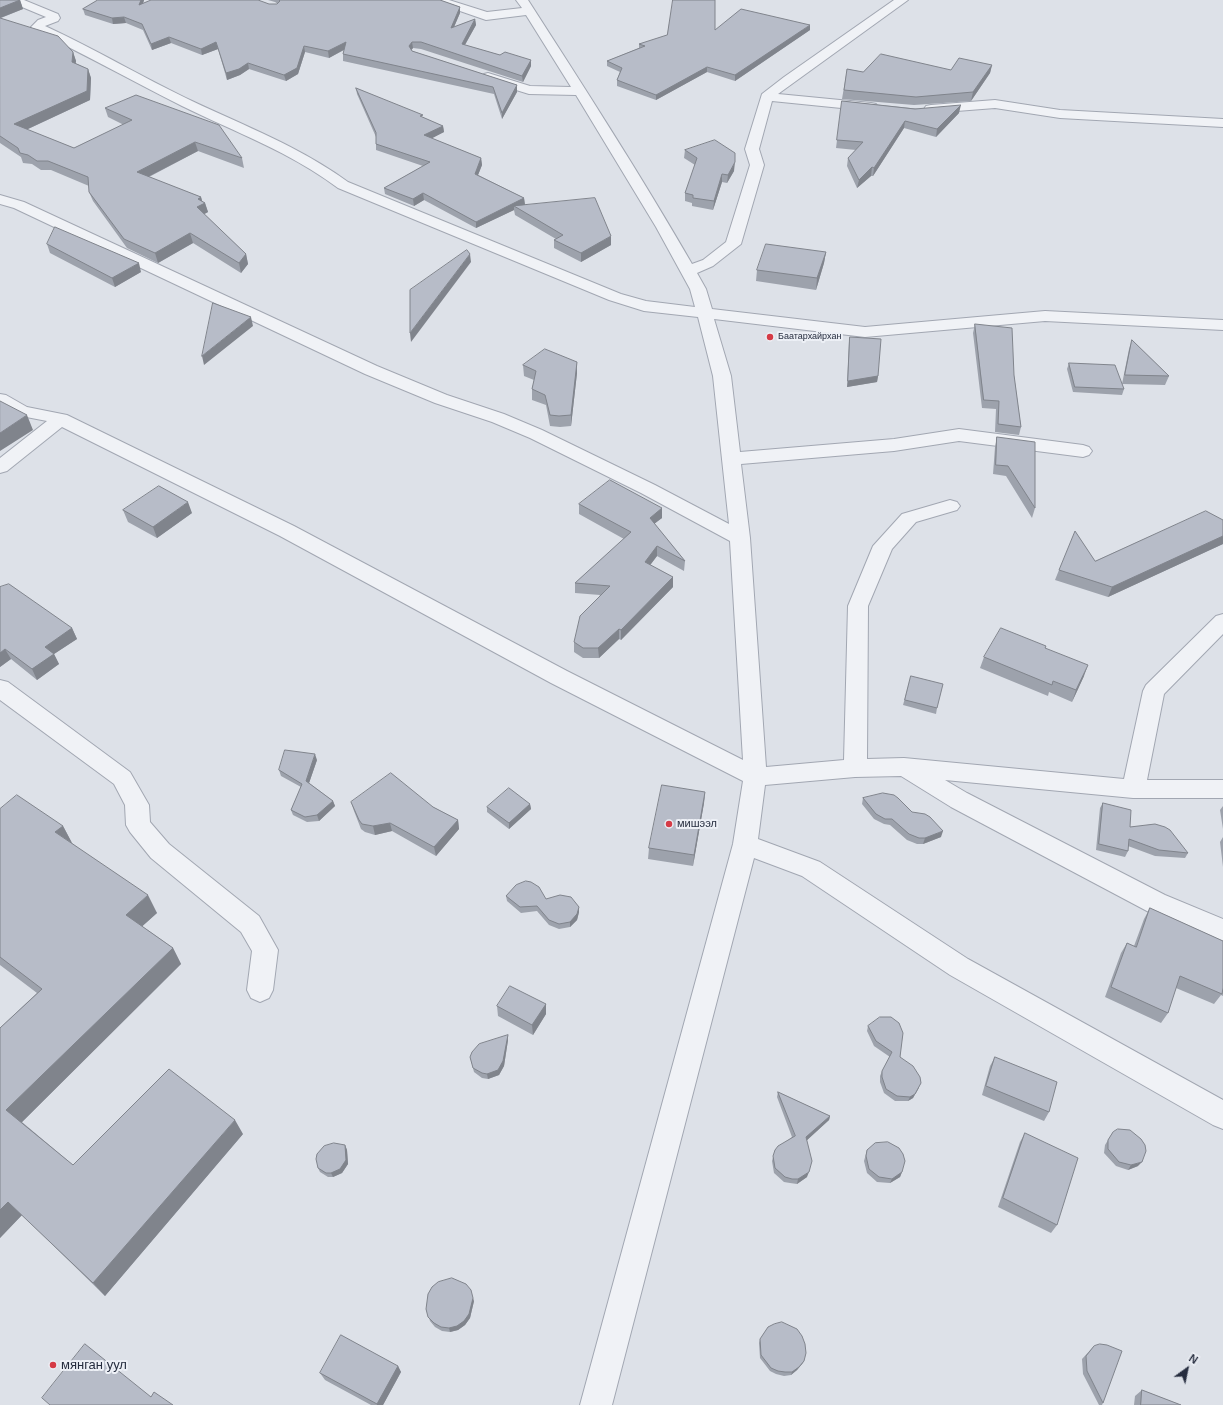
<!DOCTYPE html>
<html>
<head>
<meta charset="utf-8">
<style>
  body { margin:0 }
  #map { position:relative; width:1223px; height:1405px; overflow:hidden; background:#dde1e8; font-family:Helvetica,sans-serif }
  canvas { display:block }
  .north { position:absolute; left:1167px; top:1349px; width:40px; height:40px; -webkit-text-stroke:3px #edf0f6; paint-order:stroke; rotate:33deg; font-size:11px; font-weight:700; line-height:16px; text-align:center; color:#262d3f }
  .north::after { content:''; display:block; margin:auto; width:14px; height:18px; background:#262d3f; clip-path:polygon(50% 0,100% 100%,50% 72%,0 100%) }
</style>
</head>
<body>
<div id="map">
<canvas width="1223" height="1405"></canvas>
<div class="north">N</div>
</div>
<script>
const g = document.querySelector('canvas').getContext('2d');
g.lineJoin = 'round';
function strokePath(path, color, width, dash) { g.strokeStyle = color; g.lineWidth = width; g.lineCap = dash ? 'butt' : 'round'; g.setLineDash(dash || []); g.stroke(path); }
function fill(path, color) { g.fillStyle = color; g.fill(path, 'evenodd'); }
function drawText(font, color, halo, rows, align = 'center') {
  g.font = font + ' Helvetica,sans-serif'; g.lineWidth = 4; g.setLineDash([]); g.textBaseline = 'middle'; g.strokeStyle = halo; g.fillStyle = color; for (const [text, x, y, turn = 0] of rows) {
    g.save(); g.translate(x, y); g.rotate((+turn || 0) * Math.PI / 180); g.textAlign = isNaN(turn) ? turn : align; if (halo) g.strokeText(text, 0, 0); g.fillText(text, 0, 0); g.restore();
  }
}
const minor = new Path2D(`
  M8,0h16l34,14 2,4 -2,3 -13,5c50,23 97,51 147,75 53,25 108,46 156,81l273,112 25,7 49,6 -5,-18 -34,-62 -80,-132 -47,-1 -45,-14 -2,-3 2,-3 4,-1 42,13 41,1 -45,-72 -40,5 -52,-18 -2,-2h17l38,12 35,-4 -6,-8h12c56,87 112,174 164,264l11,-4 23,-18 24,-77 -5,-16 17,-55 22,-17 110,-77h14l-130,94 93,9 5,1 2,3 -2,3 -5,1 -99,-10 -13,48 5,16 -23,79 -28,22 -16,7 9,16 6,20 153,18 180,-16 178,9v10l-178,-9 -180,16 -151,-18 17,57 9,76 154,-13 65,-10 124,16 6,2 3,4 -3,4 -6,2 -124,-16 -65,10 -153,13 9,74 16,229 78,-7 4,-154 25,-60 29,-32 48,-14 7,2 3,4 -3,4 -41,12 -24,27 -24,57 -1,153 37,-1 220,21 19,-88 3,-6 70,-69 7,-2v20l-59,60 -17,86h76v18h-90l-188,-18 22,13 198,102 58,24v23l-76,-31 -196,-104 -50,-31 -46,1 -90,8 -7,54 62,23 148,97 255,141v29l-10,-4 -263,-150 -148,-99 -48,-18 -142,547h-32l153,-561 10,-63 -192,-98 -271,-147 -218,-109 -55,44 -7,2v-15l47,-37 -31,-6 -16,-9v-12l6,1 21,12 40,8 227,111 273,145 176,89 -13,-219 -89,-48 -111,-55 -38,-16 -57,-19 -70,-29 -351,-166 -14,-4v-9l24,7 353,164 70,29 57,19 38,16 113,55 74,39 -16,-148 -15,-59 -54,-6 -35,-11 -271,-112c-48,-36 -103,-56 -156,-82 -50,-25 -99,-53 -149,-76l-2,-3 7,-7 8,-3 -36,-15z
  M995,100l65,10 163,9v8l-163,-9 -65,-10 -64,5 -5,-1 -2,-3 2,-3 5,-1z
  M0,680l8,2 122,90 19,33 1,17 19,22 90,72 19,34 -5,40 -4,8 -9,4 -9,-4 -4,-8 5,-39 -11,-19 -90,-74 -21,-26 -4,-7 -1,-20 -11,-21 -114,-84z`);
strokePath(minor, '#a2a7b2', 2);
fill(minor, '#f0f2f6');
fill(new Path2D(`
  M0,0h20l3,9 -22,9 72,34 3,9 -1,2 13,6 3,9 -1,22 -64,30 48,18 50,-23 -16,-8 -3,-9 137,50 2,10 -46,-17 -49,26 52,20 1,4 3,2 3,9 -4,2 42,40 2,10 -7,9 -48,-30 -35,20 -31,-15 -34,-47 -4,-9v-6l-38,-16h-10l-9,-6 -9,-1 -2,-6 -21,-14z
  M98,0h46l-1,3 126,1h9l-3,-2 -7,-2h172l20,7v6l-6,14 21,-8 1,6 -11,20 35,10 31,5v6l-8,16 -102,-33 -8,-1 -2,2 1,1 105,34v7l-15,27 -8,-25 -151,-33v-7l1,-4 -15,8 -24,-6 -7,22 -12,7 -37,-12 -9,6 -13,5 -9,-31 -16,6 -31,-12 -19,7 -9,-20 -17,-7 -13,1 -28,-9 -2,-6z
  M715,30h95l-75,51 -28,-9 -51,28 -39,-14v-6l3,-8 -13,-6v-5l32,-13v-4z
  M992,65l-2,8 -19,28 -57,4 -72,-6 5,-30 16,3 88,-2z
  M356,88l68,30 19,8 1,6 -13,6 50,20 1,7 -4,10 46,23 1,7h-1l87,40 -30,17 -27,-14v-8l2,-1 -41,-24 -1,-5 -38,18 -52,-28 -10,6 -29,-12 -1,-6 39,-22 -47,-16v-13l-19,-43z
  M842,101l117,12 -23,24 -32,-9 -31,48h-2l-14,12 -10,-22 1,-8 8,-8 -20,-2z
  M685,150l49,21 -7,12 -5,-1 -9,28 -21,-4v-3l-7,-2v-8l10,-28 -11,-7z
  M47,244l94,28 -26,15 -65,-34z
  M826,252l-2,11 -8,27 -60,-9 1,-11z
  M975,324l39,51 7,52 -2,8 -24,-3 1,-23 -14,-1 -9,-75z
  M850,337l28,39 -1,6 -30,5 2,-45z
  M1132,340l37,36 -4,9 -43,-1 2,5 -2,6 -49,-3 -6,-23 2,-6 53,21 7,-35z
  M577,362v11l-6,53 -11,1 -10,-1 -4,-21 -14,-5v-11l2,-9 -10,-4 -1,-11z
  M997,437l38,71 -3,10 -26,-42 -13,-2 2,-27z
  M579,504l83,4v10l-8,5 31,38 -1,10 -27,-15 -7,9 23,12v10l-52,53 -2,-1 -20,19h-16l-9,-6v-10l26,-47 -25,-2v-10l49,-44 -45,-25z
  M123,510l69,3 -35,25 -29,-16z
  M1223,520v24l-115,53 -53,-17 4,-10 36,-9z
  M0,587l72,41 5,11 -23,15 5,10 -22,16 -26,-21 -11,8z
  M1046,646l-1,3 39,27 -12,26 -23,-10 -1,4 -68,-28 4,-11z
  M911,676l26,32 -1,6 -33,-9z
  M317,760l-8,23 24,18 2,5 -16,15 -12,1 -14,-7 -2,-5 10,-23 -20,-11 -2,-6z
  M705,792l-1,11 -11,63 -45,-7 1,-11z
  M863,798l49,14 29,25 -18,7h-6l-10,-4 -17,-15 -6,-1 -10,-5 -12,-15z
  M351,802l82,5 25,13 1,9 -23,27 -44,-25 -17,4 -10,-3 -4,-3 -7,-18z
  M1103,803l27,24 58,26 -3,5 -30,-2 -27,-10v5l-3,6 -29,-7 4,-42z
  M530,804l1,5 -22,20 -22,-17v-5z
  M1223,806v23l-3,-19z
  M0,809l63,17 9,17 85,70 -15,13 31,22 8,16 -159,158 51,43 170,-31 -138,162 -83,-81 -22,23v-210l37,-35 -37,-28z
  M1223,837v30l-3,-25z
  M506,896l40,3 33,13 -2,8 -7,7 -11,2 -10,-4 -12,-14 -16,2 -14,-12z
  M1150,908l73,33v55l-2,-1 -7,9 -38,-16 -8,25 -7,10 -56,-26 16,-44 6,-10 7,3 10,-27z
  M546,1004v10l-13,21 -35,-19 -1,-10z
  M868,1026l32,31 19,31 -6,10 -5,3h-13l-11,-8 -4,-11v-6l2,-5 8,-14 -16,-11 -7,-15z
  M508,1035v5l-4,26 -5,9 -11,4 -6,-1 -8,-6 -4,-15z
  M995,1057l54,55 -5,9 -62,-26 8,-29z
  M778,1092l52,24 -1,4 -22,20v37l-10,7 -7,-1 -6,-1 -10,-9 -2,-12 3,-11 17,-13 -15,-40z
  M1113,1132l25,34 -10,4 -12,-4 -12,-13 1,-8z
  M1025,1133l32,92 -6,8 -53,-26 22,-65z
  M345,1145l2,5 1,14 -6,9 -9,4h-5l-8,-5 -2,-4z
  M867,1150l35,22 -2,5 -10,6 -13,-1 -10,-9 -3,-12z
  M474,1301l-4,17 -5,7 -7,5 -8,2 -8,-1 -7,-4 -5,-6 -4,-12z
  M760,1339l44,22 -2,3 -5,6 -6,5 -7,1 -8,-2 -6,-3 -10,-13 -1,-15z
  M1094,1346l9,57 -1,2h-3l-16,-31 -1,-15z
  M398,1366l3,6 -18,33h-12l-46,-25 -5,-7z
  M1142,1390l39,15h-47l1,-9z`), '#9da2ac');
fill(new Path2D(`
  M20,0l3,9 -23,9v-10z
  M141,0h3l-3,11 -2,-6z
  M460,7v6l-9,21v-6z
  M124,17l2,6 -13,1 -1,-6z
  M475,19l1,6 -14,25v-6z
  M810,25v5l-75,51v-6z
  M169,37l2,6 -19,7 -1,-6z
  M216,42l2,7 -16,6 -1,-6z
  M346,42l1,6 -18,10 -1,-7z
  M412,42l1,6 -3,4 -1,-6z
  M304,46l1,6 -7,22 -12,7 -2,-6z
  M73,52l3,9 -1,10 -3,-9z
  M531,60v6l-8,16 -1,-6z
  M248,63l1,6 -9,6 -13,5 -1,-7z
  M992,65l-2,8 -19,28 2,-9z
  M707,67v5l-51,28v-5z
  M88,69l3,9 -1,22 -73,34 -3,-10z
  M517,85v7l-15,27v-6z
  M961,105l-2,8 -23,24 1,-8z
  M905,121l-1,7 -31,48 1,-8z
  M443,126l1,6 -19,10 -1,-7z
  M195,142l3,9 -58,30 -3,-9z
  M481,158l1,7 -6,15 -1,-6z
  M735,162l-1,9 -7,12 1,-8z
  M872,167l-1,9 -14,12 2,-8z
  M722,174v8l-9,28 1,-9z
  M423,193l1,7 -10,6 -1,-7z
  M201,197l2,7 2,-1 3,9 -9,5 -2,-10 1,-8z
  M524,198l1,7 -7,3 -4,-2v4l-38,18v-6z
  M190,233l3,10 -35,20 -3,-10z
  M611,236v9l-30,17v-9z
  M826,252l-2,11 -8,27 1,-12z
  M246,254l2,10 -7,9 -2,-10z
  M470,254l1,8 -60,80 -1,-9z
  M139,263l2,9 -26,15 -3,-9z
  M251,317l2,9 -49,39 -2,-9z
  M577,362v11l-6,53v-11z
  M878,376l-1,6 -30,5 1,-6z
  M27,415l6,15 -33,21v-18z
  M188,502l4,11 -35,25 -4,-11z
  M662,508v10l-13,10 1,-10z
  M1223,536v8l-115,53 4,-10z
  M657,546v10l-12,16v-10z
  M673,577v10l-52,53v-10z
  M72,628l5,11 -23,15 5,10 -22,16 -5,-11 13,-22z
  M619,629v10l-20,19 -1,-10z
  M5,649l6,10 -11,8v-14z
  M1088,665l-4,11 -12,26 4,-12z
  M315,754l2,6 -9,26 -2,-5z
  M705,792l-1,11 -11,63 1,-11z
  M333,801l2,5 -16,15 -2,-6z
  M530,804l1,5 -22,20v-6z
  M458,820l1,9 -23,27 -2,-9z
  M390,823l2,8 -17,4 -2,-9z
  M63,826l9,17 -17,-11z
  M943,831l-2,6 -18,7 2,-6z
  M148,895l9,18 -21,19 -10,-17z
  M579,907v5l-2,8 -7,7v-5z
  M173,948l8,16 -162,161 -13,-15z
  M546,1004v10l-13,21 -1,-10z
  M508,1035v5l-4,26 -5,9 -11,4 -1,-5z
  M921,1083l-8,15 -5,3 2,-4z
  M830,1116l-1,4 -24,22 1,-5z
  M235,1120l8,14 -138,162 -12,-13z
  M345,1145l2,5 1,14 -6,9 -9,4 -2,-4z
  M1142,1162l-4,4 -10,4 3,-5z
  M809,1172l-2,5 -10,7 1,-5z
  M902,1172l-2,5 -10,6 2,-4z
  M8,1202l14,13 -22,23v-28z
  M473,1298l1,3 -4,17 -5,7 -7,5 -8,2 -1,-4z
  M804,1361l-2,3 -5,6 -6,5 1,-3z
  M398,1366l3,6 -18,33h-6v-1z`), '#80848c');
const building = new Path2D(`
  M0,0h20l-20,8z
  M98,0h43l-2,5 12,-5h107l11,4h8l3,-3 -1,-1h161l20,7 -9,21 24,-9 -13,25 38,11 5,-3 26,8 -9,16 -101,-34h-9l-3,4 3,5 105,34 -15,28 -9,-26 -150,-33 3,-12 -18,9 -24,-5 -7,22 -13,7 -36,-12 -9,6 -13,4 -10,-31 -15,7 -32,-12 -18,7 -9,-20 -18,-7 -12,1 -29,-9z
  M673,0h42v30l26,-21 69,16 -75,50 -28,-8 -51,28 -39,-15 5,-12 -15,-7 38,-15 -6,-2 28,-9z
  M0,18l58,18 15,16 -1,10 16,7 -1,22 -73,33 60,24 58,-28 -27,-12 31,-13 83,30 23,33 -47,-16 -58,30 64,25 -3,2 7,4 -8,4 49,47 -7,9 -49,-30 -35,20 -31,-14 -35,-47 -1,-15 -40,-16h-11l-9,-6 -8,-2 -2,-5 -18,-12z
  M881,54l70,16 8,-12 33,7 -19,27 -57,5 -72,-7 3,-21 16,3z
  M356,88l67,27 -3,1 23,10 -19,9 57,23 -6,16 49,24 -48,24 -53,-29 -10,6 -29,-11 46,-26 -54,-18v-11z
  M842,101l73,8 46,-4 -24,24 -32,-8 -31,47 -2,-1 -13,13 -11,-22 15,-16 -26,-2z
  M715,140l20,13v9l-7,13 -6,-1 -8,27 -21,-3v-3l-8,-2 12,-35 -12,-8z
  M595,198l16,38 -30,17 -27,-13 9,-5 -49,-29z
  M55,227l84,36 -27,15 -65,-34z
  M766,244l60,8 -9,26 -60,-8z
  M467,250l3,4 -60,79v-43z
  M213,303l38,14 -49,39z
  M975,324l37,4 2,47 7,52 -23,-3 1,-23 -15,-1z
  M850,337l31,2 -3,37 -30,5z
  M1132,340l37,36 -44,-1z
  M545,349l32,13 -6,53 -12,1 -9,-1 -5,-20 -13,-6 4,-18 -13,-6z
  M1069,363l46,2 9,24 -49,-2z
  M0,401l27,14 -27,18z
  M997,437l38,5v66l-27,-42 -12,-1z
  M610,480l52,28 -12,10 35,43 -28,-15 -12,16 28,15 -52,53 -2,-1 -21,19h-15l-9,-6 6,-26 30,-30 -35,-3 56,-51 -52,-28z
  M159,486l29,16 -35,25 -30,-17z
  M1206,511l17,9v16l-111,51 -53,-17 16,-39 20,30z
  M9,584l63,44 -27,19 9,7 -22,15 -27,-20 -5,4v-66z
  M1001,628l45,18 -1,2 43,17 -12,25 -23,-9 -1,4 -68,-28z
  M911,676l32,8 -6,24 -32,-8z
  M285,750l30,4 -9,27 27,20 -16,14 -12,2 -14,-7 11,-26 -23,-14z
  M391,773l42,34 25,13 -24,27 -44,-24 -17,3 -11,-2 -3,-4 -8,-18z
  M662,785l43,7 -11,63 -45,-7z
  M509,788l21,16 -21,19 -22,-16z
  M883,793l11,2 4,3 14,14 13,2 5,3 13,14 -18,7h-6l-10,-4 -17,-15h-7l-9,-5 -13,-16z
  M17,795l46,31 -8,6 93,63 -22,20 47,33 -167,162 67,55 96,-96 66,51 -142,163 -85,-81 -8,8v-182l42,-39 -42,-32v-148z
  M1103,803l28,7 -1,17 25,-3 10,3 5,3 18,23 -29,-3 -30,-11 -1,12 -29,-7z
  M526,881l5,1 8,5 7,12 14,-4 11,2 8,10 -2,7 -7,8 -11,2 -10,-4 -12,-14 -17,1 -14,-11 10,-11z
  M1150,908l73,33v47l-1,6 -42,-18 -12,37 -57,-26 16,-44 9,4z
  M510,986l36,18 -14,21 -35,-19z
  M880,1017h11l8,6 4,10 -3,24 13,9 7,11 1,6 -6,11 -5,3 -13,-1 -11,-7 -4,-12v-6l10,-19 -16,-11 -8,-15z
  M508,1035l-5,26 -5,9 -11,4 -5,-1 -9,-5 -3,-11 2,-5 7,-8z
  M995,1057l62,25 -8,30 -63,-26z
  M778,1092l52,24 -24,21 6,24 -3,11 -11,7h-6l-7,-2 -10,-9 -2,-12 2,-6 3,-4 17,-10z
  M1118,1129l12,1 11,9 4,6 1,6 -4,11 -11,3 -12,-3 -11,-13v-9l5,-8z
  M1025,1133l53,25 -21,67 -54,-27z
  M888,1142l11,6 4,6 2,7 -3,11 -10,7 -13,-2 -10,-8 -3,-13 1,-6 8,-7z
  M334,1143l11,2 1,15 -6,9 -9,4h-5l-8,-5 -2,-9 1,-5 7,-8z
  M452,1278l14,6 5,6 2,8 -4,16 -5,7 -7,5 -8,2 -8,-1 -7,-4 -6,-6 -2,-8 2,-15 4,-7 6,-5z
  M782,1322l15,7 5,7 3,8 1,9 -2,8 -5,6 -7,5h-7l-7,-1 -7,-3 -10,-13 -1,-16 8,-12 6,-3z
  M341,1335l57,31 -21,38 -57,-31z
  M85,1344l66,53 3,-5 19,13h-123l-8,-7z
  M1100,1344l7,1 15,6 -19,52 -16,-32 -1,-15 8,-10z
  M1142,1390l39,15h-40z`);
fill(building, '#b7bcc8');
strokePath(building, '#80848c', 1);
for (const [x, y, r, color] of [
  [770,337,4,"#d53b46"],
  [669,824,4,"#d53b46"],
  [53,1365,4,"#d53b46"]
]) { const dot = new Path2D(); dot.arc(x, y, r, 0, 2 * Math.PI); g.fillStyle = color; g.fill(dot); strokePath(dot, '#edf0f6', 1.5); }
drawText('9px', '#262d3f', '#edf0f6', [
  ["Баатархайрхан",778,337]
], 'left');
drawText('11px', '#262d3f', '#edf0f6', [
  ["мишээл",677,824]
], 'left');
drawText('13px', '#262d3f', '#edf0f6', [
  ["мянган уул",61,1365]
], 'left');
</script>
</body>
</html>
